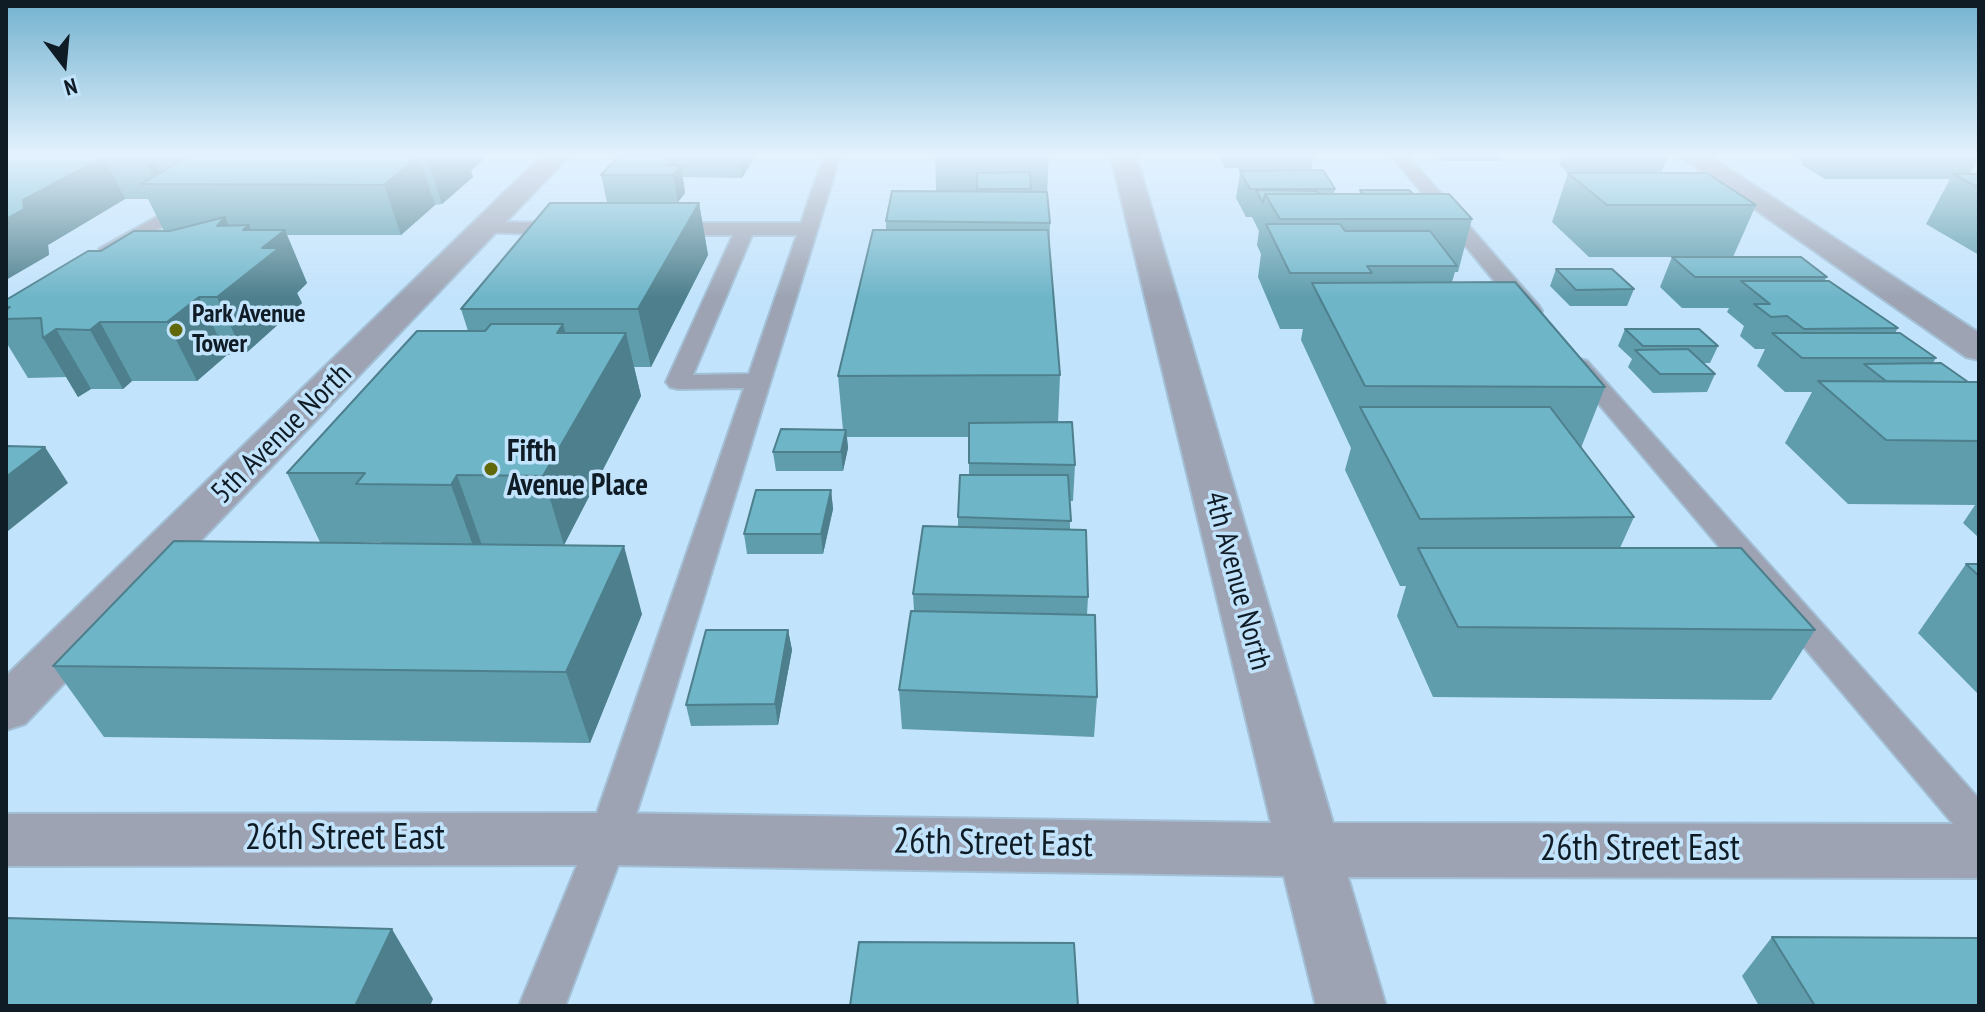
<!DOCTYPE html>
<html>
<head>
<meta charset="utf-8">
<style>
  body { margin:0 }
  #map { position:relative; width:1985px; height:1012px; overflow:hidden; background:#c2e3fc; font-family:"PT Sans Narrow",sans-serif }
  canvas { display:block }
  .frame { position:absolute; inset:0; border:8px solid #101c25; pointer-events:none }
  .north { position:absolute; left:24px; top:24px; width:80px; height:80px; -webkit-text-stroke:6px #c2e3fc; paint-order:stroke; rotate:164deg; font-size:22px; font-weight:700; line-height:32px; text-align:center; color:#101c25 }
  .north::after { content:''; display:block; margin:auto; width:28px; height:36px; background:#101c25; clip-path:polygon(50% 0,100% 100%,50% 72%,0 100%) }
</style>
</head>
<body>
<div id="map">
<canvas width="1985" height="1012"></canvas>
<div class="frame"></div>
<div class="north">N</div>
</div>
<script>
const g = document.querySelector('canvas').getContext('2d');
g.lineJoin = 'round';
function strokePath(path, color, width, dash) { g.strokeStyle = color; g.lineWidth = width; g.lineCap = dash ? 'butt' : 'round'; g.setLineDash(dash || []); g.stroke(path); }
function fill(path, color) { g.fillStyle = color; g.fill(path, 'evenodd'); }
function drawText(font, color, halo, rows, align = 'center') {
  g.font = font + ' "PT Sans Narrow",sans-serif'; g.lineWidth = 7; g.setLineDash([]); g.textBaseline = 'middle'; g.strokeStyle = halo; g.fillStyle = color; for (const [text, x, y, turn = 0] of rows) {
    g.save(); g.translate(x, y); g.rotate((+turn || 0) * Math.PI / 180); g.textAlign = isNaN(turn) ? turn : align; if (halo) g.strokeText(text, 0, 0); g.fillText(text, 0, 0); g.restore();
  }
}
const service = new Path2D(`
  M824,156h16l-183,593 -29,90 -63,167h-46l69,-167 156,-451 -66,1 -8,-2 -4,-5 67,-147h-65l-9,-6 9,-6h133zM752,235h45l-48,139 -56,1z
  M1392,156h16l131,150 3,5 -3,5h-16z
  M191,198l6,1 3,4 -3,4 -81,46h-14l-3,-4z
  M488,222l79,1 9,6 -9,6 -86,-3 -2,-4 2,-4z
  M1579,359l8,2 392,438v43l-14,-4 -394,-467 -4,-5 4,-5z`);
const minor = new Path2D(`
  M542,156h27l-544,568 -19,6v-54z
  M1111,156h25l197,667 646,1v54l-631,-1 38,129h-70l-32,-130 -676,-11 -602,1v-52l602,-1 663,10z`);
const tertiary = new Path2D(`
  M1679,156h30l270,177v27l-13,-3z`);
strokePath(service, '#a2bfd5', 4);
strokePath(minor, '#a2bfd5', 4);
strokePath(tertiary, '#a2bfd5', 4);
fill(service, '#9da3b2');
fill(minor, '#9da3b2');
fill(tertiary, '#9da3b2');
fill(new Path2D(`
  M6,156h481l-16,15 2,6 -31,27 -7,1 -34,30h-114l20,48 -10,10 5,10 -58,52h-17l-30,26h-65l-9,8h-32l-13,8 -12,-20 -38,1 -22,-36v-42l95,-49 63,-20 -16,-32h-23l-77,46 1,10z
  M619,156h136l-13,22 -59,-1 2,16 -7,9h-71l-6,-27z
  M935,156h114l-2,37 3,30 -1,26 11,126 -2,48 17,42 -2,36h-3v29l18,67 -1,18 10,82 -3,40 -192,-8 -3,-39 15,-79 -1,-17 45,-67v-10l11,-42v-38h-122l1,11 -5,23h-67l-3,-19 70,-22 -5,-54 48,-146v-9l50,-30z
  M1219,156h93l1,2 -2,12 24,19 -1,5h25l1,-4 53,4 59,25 -14,53h-3l-3,10 153,105 -24,61 53,69 -14,31 195,82 -44,70 -338,-3 -36,-81 9,-30h-6l-55,-116 6,-22 -50,-108 2,-11h-23l-22,-52 3,-23 -4,-9 2,-14 -7,-14h-6l-10,-19 4,-25 -2,-5h-13z
  M1438,156h65l-2,5h-59z
  M1562,156h102l3,2 -6,15 95,32 -23,52 94,20 -3,4 74,47 -3,5 41,25 -3,5 35,19h11v156l-16,-15 12,-18 -127,-1 -63,-61 27,-51h-27l-28,-26 8,-17h-10l-15,-13 4,-10 -17,-14 2,-4h-47l-22,-21 12,-30h-83l-37,-35 16,-49 -9,-8z
  M1794,156h185l-9,18h9v81l-53,-31 24,-45h-125l-23,-14 1,-3z
  M699,203l9,52 -57,112h-17l7,29 -77,149 78,69 -52,129 -486,-6 -51,-71 329,-123 -1,-1h-61l-33,-69 181,-142 -7,-22z
  M1556,269l78,20 -7,17h-57l-20,-20z
  M1625,329l93,17 -8,17h-7l12,11 -8,18 -54,1 -25,-26 4,-8 -14,-13z
  M831,490l2,19 -10,45h-76l-3,-20z
  M1966,564h13v131l-61,-62z
  M788,630l4,20 -14,75 -87,1 -5,-21z
  M1772,937l207,69h-220l-17,-30z`), '#5f9cac');
fill(new Path2D(`
  M144,156h8l13,28h-9l-14,-27z
  M171,156h78l-65,28z
  M419,156l16,49 -34,30 -17,-50z
  M427,156h60l-16,15 2,6 -31,27z
  M673,156l3,16 5,-6 4,27 -7,9 -5,-27 -8,-10z
  M739,156h16l-13,22z
  M104,157l21,42 -77,46 1,10 -43,25v-61l17,-19z
  M699,203l9,52 -57,112 -13,-58z
  M225,217l23,53 -5,-40 6,-5 15,35 -2,-12 23,-18 22,53 -10,10 5,10 -58,52 -27,-58v-71z
  M199,297l28,58 -30,26 -30,-59z
  M100,322l32,59 -9,8 -33,-59z
  M563,324l17,63 -23,-54z
  M56,329l35,60 -13,8 -35,-59z
  M626,333l15,63 -77,149 -21,-69z
  M846,430l2,18 -5,23 -2,-19z
  M45,447l23,36 -60,48 -2,-3v-51z
  M457,475l25,70 -6,9 -25,-69z
  M831,490l2,19 -10,45 -2,-20z
  M624,546l18,68 -52,129 -24,-71z
  M788,630l4,20 -14,75 -3,-21z
  M392,929l41,70 -3,7h-75z`), '#4d7f8c');
const building = new Path2D(`
  M6,156h138l-40,1 -81,43 1,9 -18,10z
  M190,156h237h-8l-35,29 -243,-1z
  M619,156h54l-8,9 16,1 -8,9h-72z
  M1249,156h63l1,2h-62z
  M1589,156h75l3,2h-75z
  M1323,170l12,19h-85l-10,-18z
  M1030,172l1,17h-54v-16z
  M1568,173h139l49,32h-149z
  M1953,174h26v14z
  M1256,190l61,1 2,3h-54l-2,9z
  M1360,190h49l4,4h-50z
  M892,191l155,1 3,31 -164,-2z
  M1265,194h184l23,25h-192z
  M550,203h149l-61,106h-177z
  M225,217l-8,9 32,-1 -6,5h42l-23,18h17l-62,49h-18l-32,25h-67l-10,8 -34,-1 -13,9 -2,-20 -35,1v-9l4,-3h-4v-7l82,-49h13l33,-20h36z
  M1266,224h74l5,7h85l27,35h-90l5,7h-82z
  M873,230h175l12,145 -222,1z
  M1672,257h129l26,20h-132z
  M1556,269h56l22,20 -58,1z
  M1741,281h88l69,47 -94,1 -17,-13 -16,1 -17,-13h16z
  M1515,282l90,105 -240,-1 -53,-103z
  M491,324h72l-6,9h69l-83,143 -86,-1 -6,10 -95,-1 9,-11h-78l130,-142h68z
  M1625,329h74l19,17h-75z
  M1772,333h128l36,25h-134z
  M1688,349l27,25h-55l-25,-24z
  M1941,363l27,19 -82,-1 -22,-17z
  M1818,381l161,1v59l-93,-1z
  M1360,407h190l84,110 -214,2z
  M1072,422l3,43 -106,-2v-40z
  M781,429l65,1 -5,22h-68z
  M6,446l39,1 -39,30z
  M960,475h108l3,46 -113,-4z
  M756,490h75l-10,44h-77z
  M923,526l163,4 2,67 -175,-3z
  M174,541l450,5 -58,126 -513,-6z
  M1418,548h323l74,82 -357,-3z
  M1966,564h13v12z
  M911,611l184,4 2,82 -198,-7z
  M706,630h82l-13,74 -89,1z
  M6,918l386,11 -37,77h-349z
  M1772,937l206,1 1,68h-164z
  M859,942l215,1 4,63h-228z`);
fill(building, '#6eb5c8');
strokePath(building, '#4d7f8c', 2);
const sky = g.createLinearGradient(0, 0, 0, 298);
sky.addColorStop(0, '#73b2cf');
sky.addColorStop(0.52, '#e4f2fe');
sky.addColorStop(1, '#e4f2fe00');
g.fillStyle = sky;
g.fillRect(0, 0, 1985, 298);
for (const [x, y, r, color] of [
  [176,330,8,"#61680a"],
  [491,469,8,"#61680a"]
]) { const dot = new Path2D(); dot.arc(x, y, r, 0, 2 * Math.PI); g.fillStyle = color; g.fill(dot); strokePath(dot, '#c2e3fc', 3); }
drawText('bold 26px', '#101c25', '#c2e3fc', [
  ["Park Avenue",192,315],
  ["Tower",192,345]
], 'left');
drawText('30px', '#101c25', '#c2e3fc', [
  ["5th Avenue North",282,434,-45],
  ["4th Avenue North",1237,581,75]
]);
drawText('bold 30px', '#101c25', '#c2e3fc', [
  ["Fifth",507,452],
  ["Avenue Place",507,486]
], 'left');
drawText('36px', '#101c25', '#c2e3fc', [
  ["26th Street East",345,839],
  ["26th Street East",993,844,1],
  ["26th Street East",1640,850]
]);
</script>
</body>
</html>
